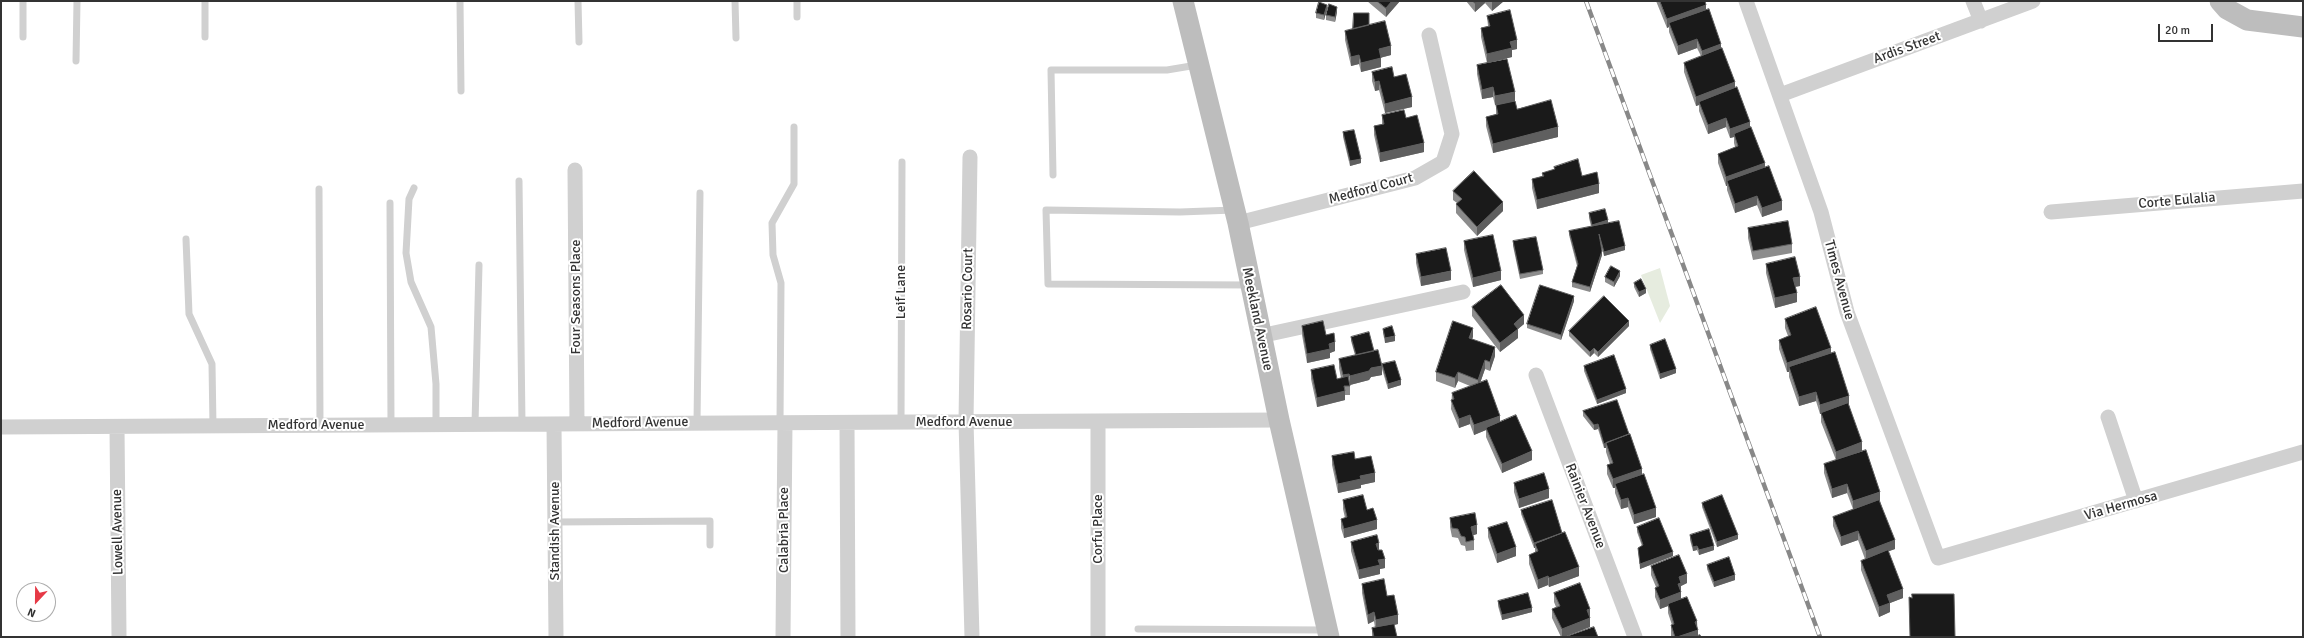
<!DOCTYPE html>
<html>
<head>
<meta charset="utf-8">
<style>
  body { margin:0 }
  #map { position:relative; width:2304px; height:638px; overflow:hidden; background:#fff; font-family:Signika,sans-serif }
  canvas { display:block }
  .frame { position:absolute; inset:0; border:2px solid #333; pointer-events:none }
  .north { position:absolute; left:16px; top:582px; width:40px; height:40px; box-sizing:border-box; background:#fff; border:1px solid #adadad; border-radius:50%; rotate:202deg; font-size:11px; font-weight:700; line-height:16px; text-align:center; color:#333 }
  .north::after { content:''; display:block; margin:auto; width:14px; height:18px; background:#e63946; clip-path:polygon(50% 0,100% 100%,50% 72%,0 100%) }
  .scale { position:absolute; left:2158px; top:24px; width:55px; height:18px; box-sizing:border-box; border:2px solid #333; border-top:0; padding-left:5px; font-size:12px; line-height:14px; white-space:nowrap; color:#333; -webkit-text-stroke:3px #fff; paint-order:stroke }
</style>
</head>
<body>
<div id="map">
<canvas width="2304" height="638"></canvas>
<div class="frame"></div>
<div class="north">N</div>
<div class="scale">20 m</div>
</div>
<script>
const g = document.querySelector('canvas').getContext('2d');
g.lineJoin = 'round';
function fill(path, color) { g.fillStyle = color; g.fill(path, 'evenodd'); }
function strokePath(path, color, width, dash) { g.strokeStyle = color; g.lineWidth = width; g.lineCap = dash ? 'butt' : 'round'; g.setLineDash(dash || []); g.stroke(path); }
function drawText(font, color, halo, rows, align = 'center') {
  g.font = font + ' Signika,sans-serif'; g.lineWidth = 4; g.setLineDash([]); g.textBaseline = 'middle'; g.strokeStyle = halo; g.fillStyle = color; for (const [text, x, y, turn = 0] of rows) {
    g.save(); g.translate(x, y); g.rotate((+turn || 0) * Math.PI / 180); g.textAlign = isNaN(turn) ? turn : align; if (halo) g.strokeText(text, 0, 0); g.fillText(text, 0, 0); g.restore();
  }
}
fill(new Path2D(`
  M1660,268l10,38 -10,17 -19,-48z`), '#e6ecdf');
strokePath(new Path2D(`
  M23,1v36
  M205,1v36
  M460,1l1,90
  M578,1l1,41
  M735,1l1,37
  M797,1v16
  M76,61l1,-60
  M1053,175l-2,-105h116l30,-5
  M519,181l3,243
  M414,188l-5,11 -3,54 5,29 20,45 5,57v41
  M319,189l1,236
  M390,203l1,222
  M1234,210l-54,2 -134,-2 2,74 202,1
  M186,239l3,75 23,50 1,62
  M697,422l3,-229
  M901,422l1,-260
  M780,423l1,-140 -8,-28 -1,-32 22,-39v-57
  M475,424l4,-159
  M555,522l155,-1v24
  M1138,629l187,1`), '#d0d0d0', 7);
strokePath(new Path2D(`
  M1746,1l75,211 26,100 91,246 365,-106
  M1973,1l8,20
  M1780,95l253,-94
  M970,157l-4,264 6,216
  M575,170l2,254
  M2051,212l252,-21
  M1238,223l177,-45 28,-16 9,-28 -23,-99
  M1260,336l203,-44
  M1536,375l99,262
  M2108,417l28,84
  M1098,421v216
  M847,423l1,214
  M554,424l2,213
  M1,427l1278,-7
  M117,427l2,210
  M783,637l2,-214`), '#d0d0d0', 15);
strokePath(new Path2D(`
  M1183,1l55,222 41,197 50,217
  M2220,1l7,8 20,11 56,7`), '#bdbdbd', 21);
const rail = new Path2D(`
  M1586,1l234,636`);
strokePath(rail, '#888', 4.5);
strokePath(rail, '#fff', 3, [9]);
fill(new Path2D(`
  M1367,1h33l-14,16z
  M1466,1h38l-12,10 -7,-8 -10,9z
  M1656,1h49l1,8 15,39 14,40 15,40 15,39 17,43 -20,7 -5,-12 -22,8 -8,-23v-4h-1l-8,-23v-9l17,-7 -1,-4v-6l-4,1 -4,-11 -18,7 -9,-23v-6l-3,1 -12,-34v-9l17,-7 -4,-8 -19,7 -9,-23v-5l-2,1z
  M1327,9l-3,11 -8,-2v-5z
  M1337,12l-2,10 -9,-2v-5z
  M1487,16l30,33 -5,1v7l-25,6 -6,-26v-9l7,-2z
  M1369,25l22,30 -11,3 1,9 -20,5 -2,-8 -8,2 -6,-26v-9z
  M1477,65l38,36 2,8 41,28 -65,16 -7,-27v-9l10,-3v-9l16,-4 -17,4 -2,-8 -11,2 -5,-25z
  M1372,72l22,5 18,30 -27,6 -6,-23 -4,1 -3,-10z
  M1382,115l24,3 18,34 -44,10 -6,-27v-9l8,-2z
  M1343,132l18,31 -11,3 -7,-29z
  M1554,167l28,9 17,17 -62,16 -5,-21v-9l10,-3v-3l12,-3z
  M1453,191l50,20 -26,25 -21,-23v-9l1,-1 -4,-3z
  M1589,213l19,10 17,27 -21,6 -3,-10 1,9 -12,37 -18,-5v-5l5,-16 -8,-31v-4l22,-5 -2,-8z
  M1748,228l44,16v9l-39,7 -5,-22z
  M1464,241l37,39 -28,7 -9,-37z
  M1513,241l30,29v4l-23,5 -7,-33z
  M1416,254l35,26 -30,6 -5,-23z
  M1766,264l34,22 -5,1 2,15 -22,6 -9,-35z
  M1620,276l-6,11 -9,-5v-5z
  M1634,283l12,10 -7,4 -5,-10z
  M1574,301l-13,39 -34,-12v-4z
  M1472,307l52,17 -6,5v9l-18,14 -28,-36z
  M1785,319l46,34 18,52 13,46 -7,3 25,47 15,48 -7,2 15,47 -13,5v9l-11,5 -18,-47v-9l4,-2 -7,-19 -17,6 -8,-20v-9l20,-8 -6,-16 -15,5 -8,-25v-9l12,-4 -15,-38v-8h-1l-4,-13 -17,5 -10,-29v-5h-2l-8,-23v-9l9,-4 -3,-8z
  M1302,326l24,9 9,16 -5,2v5l-23,5 -5,-28z
  M1629,326l-31,31 -4,-4 -4,4 -21,-21v-5z
  M1383,329l12,12 -10,2 -2,-10z
  M1351,337l23,14 8,24 -11,2 -2,3 -19,5v10h-5v5l-28,7 -6,-28v-9l26,9 4,-1 -2,-10v-9l16,-4 -4,-14z
  M1473,337l-1,2 23,17 -5,15 -5,-2 -5,14 20,39 32,38 -30,13 -16,-36v-7l-12,5 -4,-11 -11,4 -8,-19 1,-16 18,-7 -12,-5 -3,7 -19,-7v-9z
  M1650,345l26,28 -16,6 -10,-30z
  M1382,364l19,21 -13,4 -6,-20z
  M1584,366l42,27 -29,11 -13,-33z
  M1617,400l39,117 -22,7 -6,-17 -7,2 -6,-16v-5h-2l-6,-14v-9l3,-1 -4,-12v-4h-2l-6,-19 -4,1 -11,-14v-5z
  M1332,456l23,3 20,23 -14,3v3l-23,5 -6,-28z
  M1514,483l35,15 -30,10 -5,-16z
  M1343,500l24,10 10,19 -33,9 -3,-10v-9l4,-1 -2,-9z
  M1702,503l36,36 -21,8 -15,-40z
  M1521,510l41,23 17,43 -30,11 -1,-2 -10,4 -9,-25v-9l6,-2v-5h-1l-13,-34z
  M1450,518l27,16 -4,1 1,5v10l-8,1 -1,-5 -4,-1 -3,-7 -6,-1 -2,-10z
  M1637,527l36,29 -33,13 -2,-21 4,-2 -5,-14z
  M1488,528l28,28 -19,7 -9,-26z
  M1690,535l24,15 -15,5 -2,-5 -4,1 -3,-11z
  M1351,542l28,8 6,18 -5,1v5l-21,5 -8,-28z
  M1707,565l28,15 -21,7 -7,-18z
  M1651,566l36,17 -6,3v13l16,22 1,15 3,1h-30v-12h1l-4,-12v-7l-8,3 -5,-12v-9l1,-1 -5,-12z
  M1362,584l36,40 -4,1 3,12h-25v-9h3l-1,-7 -6,3 -6,-31z
  M1554,593l36,25v9l-26,10h-3l-9,-19v-9l4,-2 -2,-5z
  M1498,601l34,11 -30,8 -4,-14z`), '#8c8c8c');
fill(new Path2D(`
  M1392,1h8l-14,16v-9z
  M1478,1h7v2l-10,9v-9z
  M1493,1h11l-12,10v-9z
  M1327,5v4l-3,11v-5z
  M1706,5v9l-37,9v4l-2,1v-9z
  M1337,7v5l-2,10v-5z
  M1697,39v9l-19,7v-9z
  M1517,40v9l-5,1v7l-25,6v-9l23,-12z
  M1721,44v9l-19,8v-10z
  M1391,46v9l-12,3v-9z
  M1359,55v9l-8,2v-9z
  M1381,58v9l-20,5v-9z
  M1379,81v9l-4,1v-9z
  M1735,82v9l-36,11v3l-3,1v-9z
  M1493,87v10l-11,2v-9z
  M1515,92v9l-20,4v-9z
  M1412,97v10l-27,6v-9z
  M1726,118v9l-18,7v-9z
  M1750,122v9l-16,3v3l-4,1v-9z
  M1558,127v10l-65,16v-9z
  M1424,143v9l-44,10v-9z
  M1361,159v4l-11,3v-5z
  M1765,163v9l-38,9v5h-1v-9z
  M1599,184v9l-62,16v-9z
  M1757,196v9l-22,8v-9z
  M1782,201v9l-20,7v-9z
  M1503,202v9l-26,25v-9z
  M1608,220v5l-16,4v-4z
  M1625,246v4l-21,6v-4z
  M1602,251v4l-12,37v-5z
  M1451,271v9l-30,6v-9z
  M1501,271v9l-28,7v-9z
  M1620,271v5l-6,11v-5z
  M1800,277v9l-7,1v-9z
  M1646,289v4l-7,4v-5z
  M1797,293v9l-22,6v-10z
  M1574,296v5l-13,39v-5z
  M1524,315v9l-6,5v9l-18,14v-9l14,-19z
  M1629,321v5l-31,31v-5z
  M1473,328v9l-4,10v-9z
  M1395,336v5l-10,2v-5z
  M1335,342v9l-5,2v5l-23,5v-9l22,-10z
  M1495,347v9l-5,15v-9z
  M1594,348v5l-4,4v-5z
  M1831,348v9l-42,10v5h-2v-9z
  M1485,360v9l-7,20v-9z
  M1382,366v9l-11,2 -2,3 -19,5v-9l21,-8z
  M1676,369v4l-16,6v-5z
  M1458,372v9l-3,7v-10z
  M1349,374v9l-6,1v-9z
  M1401,380v5l-13,4v-5z
  M1626,389v4l-29,11v-4z
  M1345,391v9l-28,7v-9z
  M1816,392v9l-17,5v-9z
  M1849,396v9l-29,9v-9z
  M1470,415v9l-11,4v-9z
  M1500,416v9l-14,3v2l-12,5v-10z
  M1598,424v5l-4,1v-5z
  M1862,442v9l-26,10v-9z
  M1606,443v5h-2v-4z
  M1532,451v9l-30,13v-9z
  M1642,469v9l-27,6v4h-2v-9z
  M1375,473v9l-14,3v3l-23,5v-9l22,-8z
  M1847,484v9l-15,5v-9z
  M1549,489v9l-30,10v-9z
  M1880,492v9l-27,9v-9z
  M1628,498v9l-7,2v-9z
  M1656,508v9l-22,7v-9z
  M1377,520v9l-33,9v-9z
  M1477,525v9l-6,2v-9z
  M1858,531v9l-17,6v-9z
  M1738,535v4l-21,8v-5z
  M1563,539l-28,5v4h-1v-5z
  M1895,540v9l-29,11v-9z
  M1379,543v9l-3,2v-10z
  M1697,546v4l-4,1v-4z
  M1714,546v4l-15,5v-5z
  M1516,547v9l-19,7v-9z
  M1673,552v4l-33,13v-5z
  M1385,559v9l-5,1v5l-21,5v-9l19,-10z
  M1579,567v9l-30,11v-9z
  M1687,574v9l-6,3v6l-3,-8 1,-7z
  M1735,575v5l-21,7v-5z
  M1548,576v9l-10,4v-9z
  M1903,589v9l-13,5v9l-11,5v-10l8,-12z
  M1681,592v9l-13,3v2l-8,3v-9z
  M1532,608v4l-30,8v-5z
  M1590,609v9l-3,1v-9z
  M1374,612v9l-6,3v-9z
  M1398,615v9l-22,5v-9z
  M1590,618v9l-26,10h-2v-8z
  M1697,621v9l-2,-8z
  M1698,630v7h-21z`), '#5f5f5f');
const building = new Path2D(`
  M1377,1h15l-6,7z
  M1473,1h5l-3,2z
  M1660,1h45l1,4 -39,14z
  M1319,2l8,3 -3,10 -8,-2z
  M1329,4l8,3 -2,10 -9,-2z
  M1709,9l12,35 -19,7 -5,-12 -19,7 -9,-23z
  M1510,10l7,30 -7,2 2,6 -25,6 -6,-26 9,-2 -3,-10z
  M1354,13h15v12l-16,4z
  M1385,21l6,25 -12,3 2,9 -20,5 -2,-8 -8,2 -6,-26z
  M1722,48l13,34 -39,15 -12,-34z
  M1507,59l8,33 -20,4 -2,-9 -11,3 -5,-25z
  M1392,67l2,10 12,-3 6,23 -27,7 -6,-23 -4,1 -3,-10z
  M1737,87l13,35 -20,7 -4,-11 -18,7 -9,-23z
  M1551,100l7,27 -65,17 -7,-27 12,-3 -2,-9 19,-4 2,8z
  M1404,110l2,8 11,-3 7,28 -44,10 -6,-27 10,-2 -2,-9z
  M1751,127l14,36 -39,14 -8,-23 20,-8 -4,-12z
  M1354,130l7,29 -11,2 -7,-29z
  M1578,159l4,17 15,-4 2,12 -62,16 -5,-21 12,-3 -2,-3 13,-4 -1,-2z
  M1769,166l13,35 -20,7 -5,-12 -22,8 -8,-23z
  M1474,171l29,31 -26,25 -21,-23 6,-5 -9,-8z
  M1605,209l3,11 -16,5 -3,-12z
  M1619,221l6,25 -21,6 -5,-18 3,17 -12,36 -18,-5 6,-18 -9,-33z
  M1788,221l4,23 -39,7 -5,-23z
  M1493,235l8,36 -28,7 -9,-37z
  M1536,237l7,33 -23,4 -7,-33z
  M1446,248l5,23 -30,6 -5,-23z
  M1795,257l5,20 -7,1 4,15 -22,5 -9,-34z
  M1611,266l9,5 -6,11 -9,-5z
  M1641,279l5,10 -7,3 -5,-9z
  M1501,285l23,30 -10,9 4,5 -18,14 -28,-36z
  M1540,285l34,11 -13,39 -34,-11z
  M1604,296l25,25 -31,31 -4,-4 -4,4 -21,-21z
  M1816,307l15,41 -44,15 -8,-23 12,-5 -6,-16z
  M1323,321l3,14 8,-2 1,9 -6,2 1,5 -23,5 -5,-28z
  M1453,321l20,7 -4,10 26,9 -5,15 -5,-2 -7,20 -20,-8 -3,6 -19,-6z
  M1392,326l3,10 -10,2 -2,-9z
  M1369,332l5,19 -18,4 -5,-18z
  M1665,339l11,30 -16,5 -10,-29z
  M1378,350l4,16 -11,2 -2,3 -19,5 -1,-2 -6,1 -4,-16z
  M1835,352l14,44 -29,9 -4,-13 -17,5 -10,-30z
  M1614,355l12,34 -29,11 -13,-34z
  M1395,361l6,19 -13,4 -6,-20z
  M1334,365l3,14 11,-3 2,10h-6l1,5 -28,7 -6,-28z
  M1487,380l13,36 -26,9 -4,-10 -11,4 -8,-19 3,-1 -2,-6z
  M1617,400l12,34 -23,9 -2,1 -6,-20 -4,1 -11,-14z
  M1848,403l14,39 -26,10 -15,-39z
  M1516,415l16,36 -30,13 -16,-36z
  M1630,434l12,35 -29,10 -6,-14 6,-2 -7,-20z
  M1866,450l14,42 -27,9 -6,-17 -15,5 -8,-25z
  M1354,452l1,7 16,-3 4,17 -15,3 1,3 -23,5 -6,-28z
  M1544,473l5,16 -30,10 -5,-16z
  M1644,474l12,34 -22,7 -6,-17 -7,2 -6,-16z
  M1363,495l4,15 6,-2 4,12 -33,9 -3,-10 6,-2 -4,-17z
  M1722,495l16,40 -21,7 -15,-39z
  M1552,500l10,33 -28,10 -13,-33z
  M1879,500l16,40 -29,11 -8,-20 -17,6 -8,-20z
  M1475,513l2,12 -6,2 3,13 -8,2 -1,-5 -4,-1 -3,-7 -6,-1 -2,-10z
  M1659,518l14,34 -33,12 -2,-16 5,-3 -6,-18z
  M1507,522l9,25 -19,7 -9,-26z
  M1709,529l5,17 -15,4 -2,-4 -4,1 -3,-12z
  M1565,532l14,35 -30,11 -1,-2 -10,4 -9,-25 9,-4 -3,-7z
  M1377,535l2,8 -3,1 2,6h4l3,9 -7,1 2,5 -21,5 -8,-28z
  M1888,550l15,39 -16,6 3,8 -11,4 -18,-46z
  M1679,555l8,19 -8,3 2,6 -3,1 3,8 -21,8 -5,-12 4,-2 -8,-20z
  M1729,557l6,18 -21,7 -7,-17z
  M1384,579l3,17 7,-1 4,20 -22,5 -2,-8 -6,3 -6,-31z
  M1580,583l10,26 -3,1 3,8 -28,11 -10,-20 8,-3 -6,-13z
  M1528,593l4,15 -30,7 -4,-14z
  M1912,594h42l1,43h-42l-3,-1 -1,-39 3,1z
  M1687,597l10,24 -2,1 3,8 -21,7h-2l-4,-12 3,-1 -6,-20z
  M1394,624l3,13h-23l-2,-9z
  M1594,627l4,10h-33z
  M1700,635l1,2h-7z`);
fill(building, '#1a1a1a');
strokePath(building, '#5f5f5f', 1);
drawText('14px', '#333', '#fff', [
  ["Ardis Street",1907,48,-20],
  ["Medford Court",1371,189,-15],
  ["Corte Eulalia",2177,201,-5],
  ["Times Avenue",1839,280,75],
  ["Rosario Court",968,289,-89],
  ["Leif Lane",901,292,-90],
  ["Four Seasons Place",576,297,-90],
  ["Meekland Avenue",1257,319,78],
  ["Medford Avenue",964,422],
  ["Medford Avenue",640,423,-1],
  ["Medford Avenue",316,425],
  ["Rainier Avenue",1585,506,69],
  ["Via Hermosa",2121,506,-16],
  ["Corfu Place",1098,529,-90],
  ["Calabria Place",784,530,-90],
  ["Standish Avenue",555,531,-90],
  ["Lowell Avenue",118,532,-91]
]);
</script>
</body>
</html>
